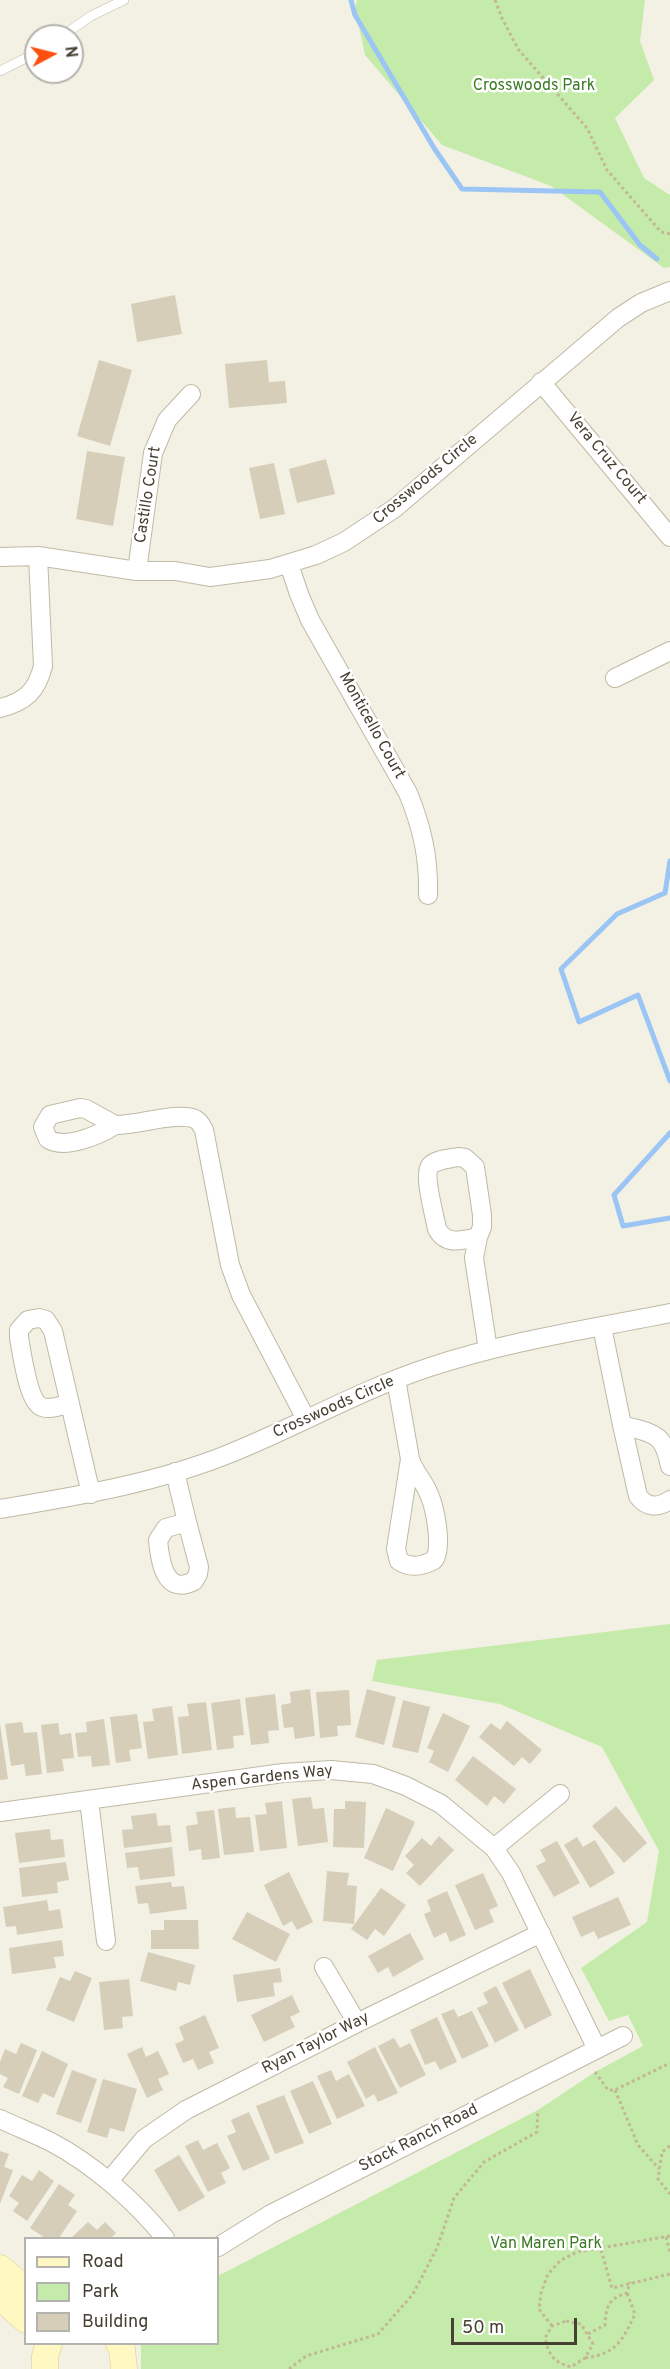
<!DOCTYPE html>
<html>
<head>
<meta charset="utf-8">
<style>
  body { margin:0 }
  #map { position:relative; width:670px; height:2369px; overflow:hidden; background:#f3f0e4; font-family:Overpass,sans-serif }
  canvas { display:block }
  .legend { position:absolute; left:24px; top:2237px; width:195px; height:108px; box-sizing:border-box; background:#fff; border:2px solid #b5b3ad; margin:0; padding:8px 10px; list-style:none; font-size:18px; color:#464133 }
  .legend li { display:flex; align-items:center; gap:12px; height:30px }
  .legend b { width:30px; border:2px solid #b5b3ad }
  .north { position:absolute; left:24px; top:24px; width:60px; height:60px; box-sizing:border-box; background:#fff; border:2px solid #b5b3ad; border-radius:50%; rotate:83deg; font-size:16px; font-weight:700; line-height:24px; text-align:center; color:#464133 }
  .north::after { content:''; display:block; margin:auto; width:21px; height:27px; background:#ff500f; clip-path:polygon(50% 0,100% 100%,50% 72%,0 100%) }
  .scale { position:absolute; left:451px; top:2318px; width:126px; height:27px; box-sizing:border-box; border:3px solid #464133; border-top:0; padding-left:8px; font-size:18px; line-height:21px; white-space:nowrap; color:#464133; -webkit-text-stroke:4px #fff; paint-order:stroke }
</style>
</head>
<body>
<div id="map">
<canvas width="670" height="2369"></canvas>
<ul class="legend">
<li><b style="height:8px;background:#fff8c2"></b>Road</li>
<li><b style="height:16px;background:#c5ebaa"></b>Park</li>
<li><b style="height:16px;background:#d6ceb9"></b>Building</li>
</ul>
<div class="north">N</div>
<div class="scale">50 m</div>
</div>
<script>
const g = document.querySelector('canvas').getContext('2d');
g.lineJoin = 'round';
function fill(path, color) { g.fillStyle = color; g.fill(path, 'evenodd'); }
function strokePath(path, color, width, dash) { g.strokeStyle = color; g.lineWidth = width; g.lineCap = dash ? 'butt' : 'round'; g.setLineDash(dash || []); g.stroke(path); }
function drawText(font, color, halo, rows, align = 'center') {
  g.font = font + ' Overpass,sans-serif'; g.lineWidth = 5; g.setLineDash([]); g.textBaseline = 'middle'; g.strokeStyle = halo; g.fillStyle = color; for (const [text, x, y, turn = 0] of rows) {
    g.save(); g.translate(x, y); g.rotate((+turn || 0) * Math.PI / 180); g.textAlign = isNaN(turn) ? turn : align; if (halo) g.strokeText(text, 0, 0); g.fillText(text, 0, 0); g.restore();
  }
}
fill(new Path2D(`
  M357,0h288l-5,41 14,39 -39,38 29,60 26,17v72l-6,1 -113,-82 -109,-41 -77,-90 -10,-47z
  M670,1624v745h-529v-25h77v-68l320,-166 57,-38 48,-26 -15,-31 -19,6 -28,-53 66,-46 12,-71 -57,-104 -102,-43 -128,-23 5,-21z`), '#c5ebaa');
strokePath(new Path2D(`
  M351,0l4,15 79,133 28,41 138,3 40,53 17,14
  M670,861l-5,32 -48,21 -56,55 18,53 59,-27 32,86
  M670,1133l-56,62 9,31 47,-8`), '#9bc5f5', 5);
fill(new Path2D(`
  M175,295l7,39 -45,8 -6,-38z
  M99,360l33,10 -22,76 -33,-10z
  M267,360l2,22 16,-1 2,22 -58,5 -4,-44z
  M87,451l38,6 -12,69 -37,-7z
  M326,459l9,35 -38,9 -8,-34z
  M274,463l11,51 -25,5 -11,-51z
  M310,1689l5,47 -20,3 -2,-12 -9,1 -3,-23 10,-2 -1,-11z
  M367,1689l29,8 -12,48 -29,-8z
  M349,1690l2,35 -14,1 1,10 -18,2 -4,-46z
  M275,1694l4,36 -11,1 1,12 -18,2 -6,-47z
  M240,1699l4,36 -11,1 1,12 -17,2 -6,-47z
  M403,1700l27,7 -12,46 -26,-6z
  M206,1702l6,48 -30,4 -4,-37 11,-1 -2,-12z
  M172,1706l6,49 -30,4 -5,-37 11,-1 -2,-12z
  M443,1713l27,13 -22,46 -19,-10 5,-11 -7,-3z
  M137,1714l5,34 -13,2 2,11 -15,2 -6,-46z
  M104,1719l6,46 -18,2 -1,-11 -13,1 -3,-24 12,-1 -1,-10z
  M507,1721l35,29 -12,14 -8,-7 -8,9 -35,-29 12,-14 9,7z
  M22,1722l2,11 13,-1 5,42 -16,2 -2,-12 -13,2 -6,-42z
  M58,1723l2,12 11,-2 3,25 -12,1 2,12 -17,2 -6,-48z
  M0,1724l8,55 -8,1z
  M473,1756l43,33 -12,15 -10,-8 -7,10 -32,-26z
  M311,1797l2,12 11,-1 4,34 -30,4 -6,-47z
  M282,1801l5,47 -27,3 -5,-36 12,-1 -2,-11z
  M345,1801l21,1 -2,46 -31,-1 1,-38h11z
  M616,1806l31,37 -23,20 -32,-37z
  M235,1807l1,11 14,-1 4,35 -30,3 -6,-46z
  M386,1808l29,14 -22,49 -29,-13z
  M214,1810l6,48 -18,2 -1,-11 -12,2 -3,-25 12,-2 -2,-12z
  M156,1813l2,13 12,-1 2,17 -48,6 -2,-18 11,-1 -2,-13z
  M50,1829l1,11 12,-1 2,18 -46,6 -4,-30z
  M439,1836l15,14 -34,36 -14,-13 8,-8 -9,-9 17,-18 9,8z
  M577,1837l6,10 12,-7 20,33 -25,15 -26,-43z
  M557,1841l23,42 -26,14 -18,-31 10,-5 -6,-11z
  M172,1847l3,29 -35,4 -2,-13 -11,1 -2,-15z
  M66,1862l3,18 -12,2 1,11 -36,4 -3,-29z
  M327,1871l22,2 -2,12 10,1 -3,38 -31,-3z
  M289,1872l24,50 -16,8 -5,-9 -9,5 -19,-41z
  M483,1873l15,33 -9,4 5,12 -19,8 -20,-45z
  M171,1882l1,5 12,-1 3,23 -37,5 -2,-11 -10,1 -3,-18z
  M381,1888l25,17 -22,31 -9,-7 -8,11 -16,-11z
  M447,1891l19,44 -16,7 -4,-10 -12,6 -10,-24 7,-3 -4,-11z
  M618,1897l13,28 -33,14 -4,-8 -13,6 -9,-20z
  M47,1900l2,11 11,-2 3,19 -46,7 -1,-9 -10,1 -3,-20z
  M247,1912l43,22 -14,28 -44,-23z
  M164,1920h34l1,29h-48v-19h13z
  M410,1933l14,26 -31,18 -5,-10 -10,6 -10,-17z
  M62,1940l2,16 -10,1 2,11 -44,6 -3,-26z
  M148,1952l47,13 -5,20 -12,-3 -2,9 -36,-10z
  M280,1968l2,14 -9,1 2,13 -38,6 -4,-27z
  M530,1969l22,46 -27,14 -23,-46z
  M75,1971l17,7 -18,44 -28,-12 14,-33 10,4z
  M129,1979l4,37 -11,1 1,11 -19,2 -5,-48z
  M496,1986l23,44 -24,13 -18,-35 11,-5 -5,-10z
  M292,1995l8,17 -10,5 5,10 -31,15 -13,-27z
  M454,2009l4,8 14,-6 17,35 -27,13 -21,-45z
  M205,2015l14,33 -10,4 5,11 -16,7 -5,-11 -10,4 -8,-19 9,-4 -5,-13z
  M437,2017l20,45 -17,8 -5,-9 -10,4 -15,-35z
  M394,2038l6,10 10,-5 16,32 -26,13 -22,-42z
  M21,2043l16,7 -18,44 -16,-7 5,-9 -8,-4v-12l5,-13 11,5z
  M142,2047l4,10 12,-6 11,23 -11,5 5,11 -16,8 -20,-44z
  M375,2047l23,46 -20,9 -4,-8 -8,5 -19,-37z
  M42,2051l26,13 -14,34 -11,-5 -5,10 -16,-7z
  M72,2070l25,9 -16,44 -25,-9z
  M331,2070l5,11 13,-7 16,32 -28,13 -20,-43z
  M103,2079l34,10 -13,43 -14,-4 -3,10 -20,-6z
  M313,2081l19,43 -23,10 -19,-43z
  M284,2095l20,48 -29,11 -19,-48z
  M249,2112l21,47 -27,12 -16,-35 9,-4 -5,-12z
  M198,2140l5,10 14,-7 13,25 -9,5 5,10 -18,9 -23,-46z
  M0,2151l9,3 -5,13 9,3 -13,34z
  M179,2155l26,42 -26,15 -25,-42z
  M39,2170l15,11 -27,40 -14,-10 6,-8 -10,-7 13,-21 10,6z
  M59,2184l16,11 -7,10 9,6 -18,27h-14l-15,-10z
  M88,2222l9,8 8,-8 11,11 -5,5h-40z`), '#d6ceb9');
const lane = new Path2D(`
  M62,36l29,-20 33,-16
  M0,71l36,-18`);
const street = new Path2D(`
  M541,382l129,155
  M0,557l38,-1 99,15h38l35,6 60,-8 46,-14 28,-13 51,-34 223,-190 23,-15 29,-12
  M289,564l10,30 11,26 98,173c14,34 21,65 20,102
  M137,571l16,-118 14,-33 24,-26
  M615,678l55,-27
  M0,708c25,-6 37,-17 43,-42l-5,-110
  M80,1108l6,1 29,16c-16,10 -50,25 -67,14l-5,-12 7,-12z
  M115,1125c20,1 63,-14 80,-6 4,2 7,7 9,11l26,135 11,30 65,124
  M458,1157l7,1 10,9 7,48v12l-4,10c-16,3 -32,9 -41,-8 -2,-12 -14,-54 -7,-63 6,-7 19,-7 28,-9z
  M478,1237l-4,21 14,92
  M39,1318l7,2 7,11 17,73c-8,1 -20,6 -28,3 -14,-5 -20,-54 -23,-69v-8l9,-10z
  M602,1327l20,98
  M396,1379l14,80
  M70,1404l21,90
  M410,1459c4,13 13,21 18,33 7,14 15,55 6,68 -11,6 -23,9 -35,1l-3,-12z
  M670,1466c-7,-35 -17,-32 -48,-41l16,71c9,12 20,12 32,4
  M175,1472l12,50
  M0,1509c76,-13 153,-25 226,-54 69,-27 133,-65 204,-88 78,-26 160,-38 240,-54
  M187,1522l12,45 -1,7 -4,7c-29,15 -34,-19 -36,-41l8,-12z
  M89,1800l17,141
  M0,1812l283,-39 48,-3 42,4 33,12 35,18 53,44 17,25 86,176
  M494,1848l66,-54
  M324,1967l33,56
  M0,2119c17,8 35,15 51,23 42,22 85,60 114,96
  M109,2181l35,-42 42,-29 171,-87 184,-90
  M218,2247l53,-33 352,-178`);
const secondary = new Path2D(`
  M0,2268l26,22
  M0,2297l26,23
  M119,2344l3,5 2,20
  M45,2369v-13l4,-12`);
strokePath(lane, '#bfbaa6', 10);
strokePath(street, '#bfbaa6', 20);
strokePath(secondary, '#d6cd90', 27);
strokePath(new Path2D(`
  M495,0l7,18 16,31 69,79 20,42 54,62 9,2
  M595,2072l13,18h7l55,-27
  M615,2090l23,55 21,24
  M670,2146l-8,6 -4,27 12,15
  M666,2237l4,15
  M601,2250l11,38 58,-14
  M566,2321l15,3 12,20 -8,14 -14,9c-18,-5 -22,-12 -26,-29l7,-12z
  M552,2326l-13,-17 2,-16 7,-19 13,-14 16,-8 93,-16
  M588,2334l17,-9c1,-19 3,-26 22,-32l3,-11
  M585,2358c31,-4 38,-18 50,-44l-8,-21
  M289,2369l17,-13 72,-22 35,-40 24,-46 17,-50 30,-36 53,-30 1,-22`), '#c2b896', 3, [3, 3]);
strokePath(lane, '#fff', 9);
strokePath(street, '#fff', 18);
strokePath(secondary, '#fff8c2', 26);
drawText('16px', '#3a7b23', '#fff', [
  ["Crosswoods Park",534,87],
  ["Van Maren Park",546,2245]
]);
drawText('16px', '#464133', '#fff', [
  ["Vera Cruz Court",606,459,50],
  ["Crosswoods Circle",426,480,-40],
  ["Castillo Court",149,495,-81],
  ["Monticello Court",371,726,61],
  ["Crosswoods Circle",334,1408,-24],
  ["Aspen Gardens Way",262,1779,-6],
  ["Ryan Taylor Way",316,2044,-27],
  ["Stock Ranch Road",419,2139,-27]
]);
</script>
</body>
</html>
